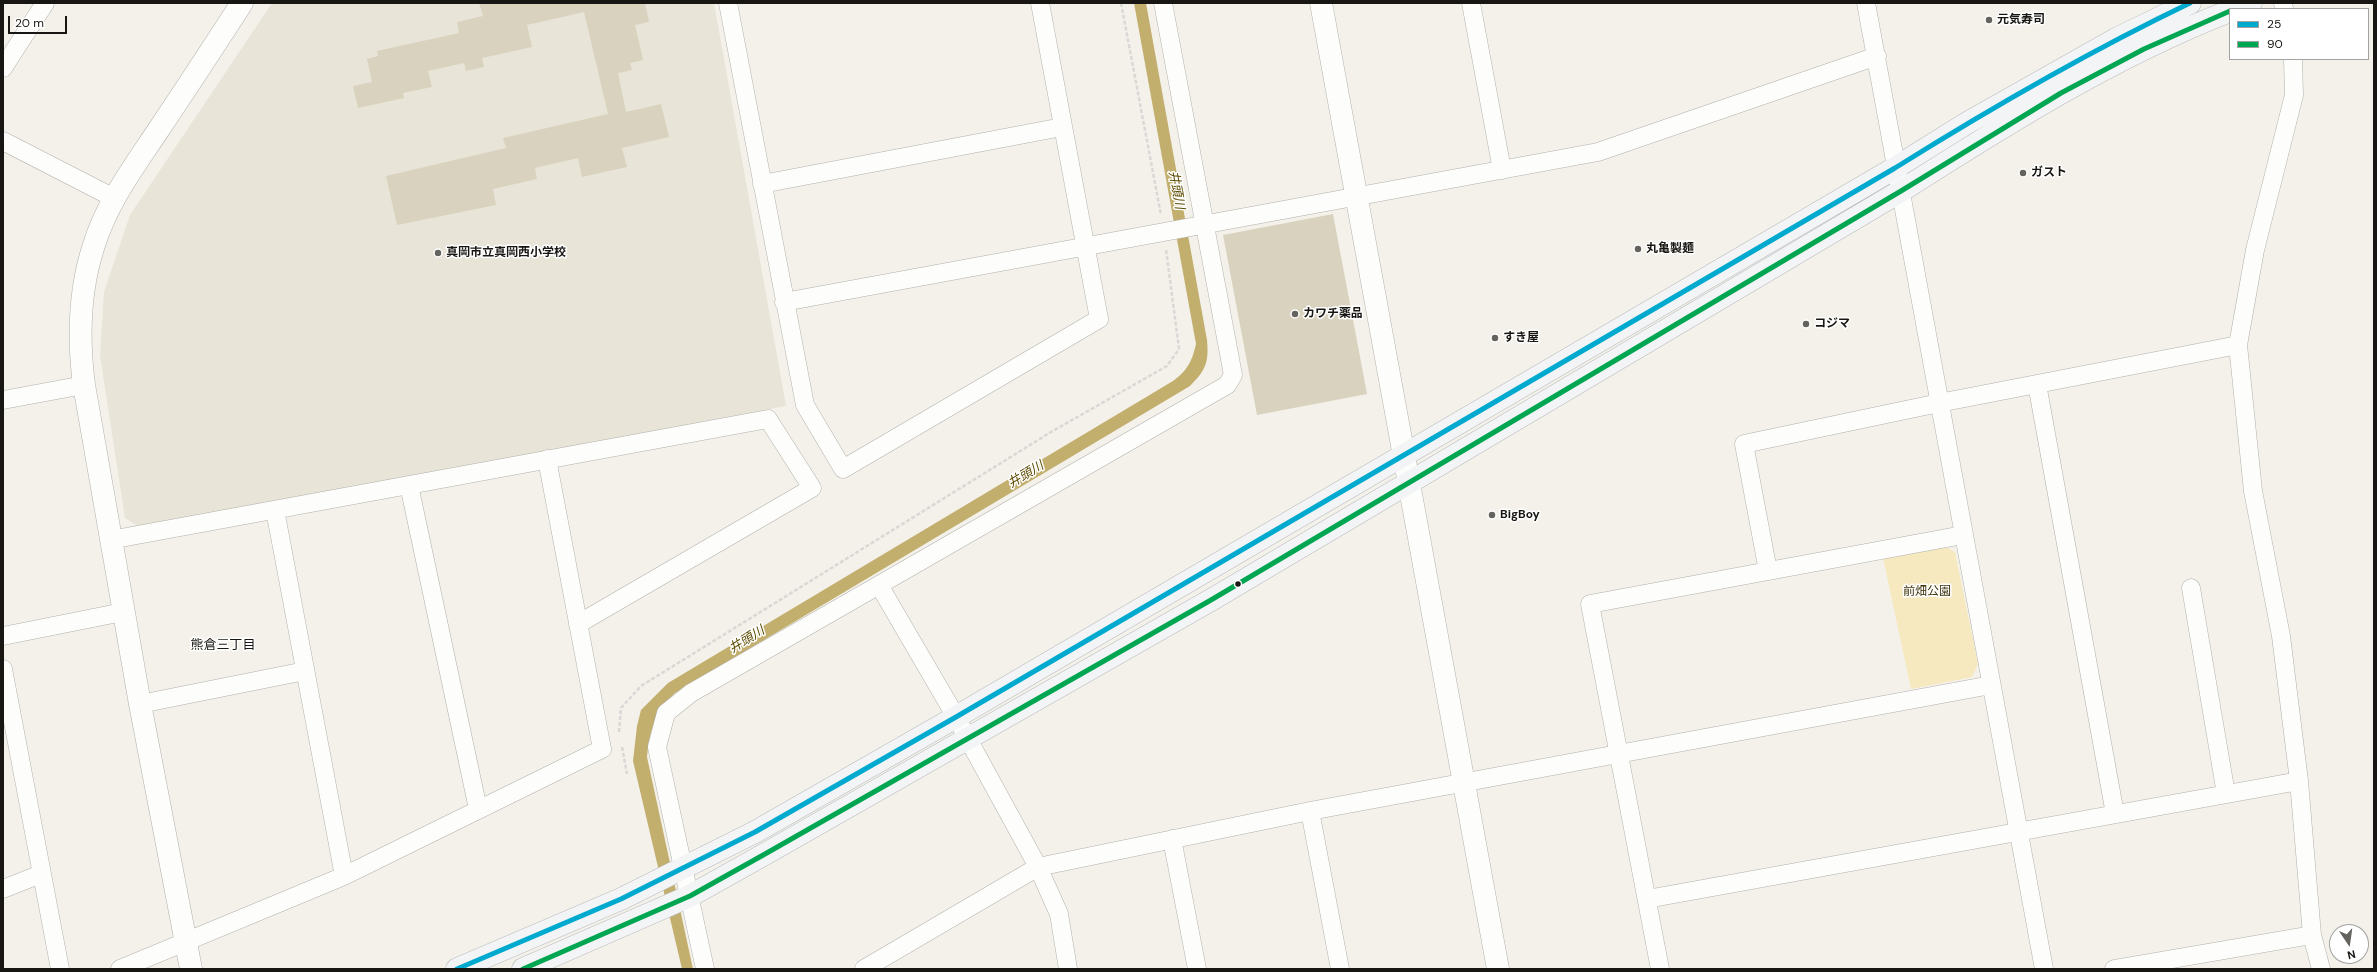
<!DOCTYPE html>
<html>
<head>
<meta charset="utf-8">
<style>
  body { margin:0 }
  #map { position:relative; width:2377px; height:972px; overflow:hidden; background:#f4f1ea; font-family:"DM Sans",sans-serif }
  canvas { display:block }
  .frame { position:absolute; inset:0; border:4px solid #171612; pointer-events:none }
  .legend { position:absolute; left:2229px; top:8px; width:140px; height:52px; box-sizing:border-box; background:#fff; border:1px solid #a2a2a0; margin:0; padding:5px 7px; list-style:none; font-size:12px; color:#171612 }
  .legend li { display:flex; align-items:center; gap:8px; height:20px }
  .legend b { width:20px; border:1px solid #a2a2a0 }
  .north { position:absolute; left:2329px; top:924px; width:40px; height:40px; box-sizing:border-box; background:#fff; border:1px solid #a2a2a0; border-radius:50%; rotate:167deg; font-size:11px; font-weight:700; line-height:16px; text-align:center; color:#171612 }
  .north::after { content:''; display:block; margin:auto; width:14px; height:18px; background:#64635e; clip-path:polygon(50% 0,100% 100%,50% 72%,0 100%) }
  .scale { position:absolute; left:8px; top:16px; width:59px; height:18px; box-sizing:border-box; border:2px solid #171612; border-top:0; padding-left:5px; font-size:12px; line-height:14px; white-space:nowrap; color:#171612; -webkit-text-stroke:3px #fff; paint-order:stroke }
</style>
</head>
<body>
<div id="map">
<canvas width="2377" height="972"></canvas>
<div class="frame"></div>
<ul class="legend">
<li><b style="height:5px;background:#00a9ce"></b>25</li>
<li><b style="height:5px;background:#00a651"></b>90</li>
</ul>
<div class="north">N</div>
<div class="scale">20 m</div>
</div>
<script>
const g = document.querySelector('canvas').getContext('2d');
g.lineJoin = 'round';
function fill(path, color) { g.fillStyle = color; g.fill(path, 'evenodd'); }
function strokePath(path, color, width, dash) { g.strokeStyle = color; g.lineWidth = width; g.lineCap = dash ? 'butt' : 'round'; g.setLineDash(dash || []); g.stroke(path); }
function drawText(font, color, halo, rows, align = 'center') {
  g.font = font + ' "DM Sans","Noto Sans JP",sans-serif'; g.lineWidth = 3; g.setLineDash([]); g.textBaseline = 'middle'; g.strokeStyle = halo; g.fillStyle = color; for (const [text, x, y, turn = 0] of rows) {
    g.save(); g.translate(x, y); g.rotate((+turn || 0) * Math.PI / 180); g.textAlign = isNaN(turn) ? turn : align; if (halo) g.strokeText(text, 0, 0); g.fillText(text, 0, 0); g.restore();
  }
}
fill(new Path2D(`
  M272,3h442l72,403 -645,122 -16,-10 -25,-162 4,-64 26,-77z`), '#e8e4d7');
fill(new Path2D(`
  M1946,547l9,5 23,112 -6,13 -61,12 -28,-131z`), '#f6e9c0');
fill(new Path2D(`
  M1134,3h12l61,337c2,22 -1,30 -17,46l-515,307c-20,21 -25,35 -28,64l46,212h-11l-49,-208 4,-35 4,-16 27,-27 505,-302c15,-11 19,-20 23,-37z`), '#c2af6d');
fill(new Path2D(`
  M479,3h166l4,19 -14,3 8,35 -13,3 2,7 -14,3 8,39 35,-8 8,33 -47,11 5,19 -45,10 -4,-19 -43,10 2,11 -44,10 3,16 -99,20 -11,-49 120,-28 -3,-10 105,-24 -24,-102 -57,13 5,22 -50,11 2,9 -18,4 -2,-8 -36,8 4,16 -29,6 1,5 -46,10 -5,-22 19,-4 -5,-23 11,-3 -1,-5 82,-18 -2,-11 26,-6z
  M1333,214l34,180 -110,21 -34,-180z`), '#d8d2be');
const minor = new Path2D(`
  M728,3l77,402 38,64 256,-150 -59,-316
  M1471,3l31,167
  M1866,3l178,966
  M2283,3l1,6
  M2293,59l1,36 -39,155 -17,95 15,146 28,145 18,145 13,154 9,34
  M3,68l42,-65
  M3,141l111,57
  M762,184l300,-57
  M784,302l814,-150 279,-96
  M2037,384l78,430
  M3,400l81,-15
  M409,485l69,324
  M275,510l69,366
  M110,540l658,-121 44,69 -234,136
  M1768,571l-24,-127 195,-41 299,-58
  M879,585l77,132 82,150 21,47 9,55
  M2191,588l35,206
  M3,636l120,-24
  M3,669l57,300
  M140,704l165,-33
  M1310,811l30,158
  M1172,839l25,130
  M3,889l38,-15
  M1647,899l652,-118
  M120,969l224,-93 258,-127 -55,-290
  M705,969l-48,-222 9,-34 25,-20 536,-308 6,-10 -70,-372
  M864,969l174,-102 272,-56 681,-126
  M1660,969l-70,-365 373,-69
  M2114,969l198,-34`);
const tertiary = new Path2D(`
  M1321,3l177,966
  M191,969l-51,-265 -56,-319c-6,-47 -5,-95 10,-140 13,-42 39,-77 63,-113 29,-43 57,-86 85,-129`);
const primary = new Path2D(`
  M2236,9l15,-6
  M457,969l164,-70 134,-67 201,-115 939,-549 72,-45 149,-84 74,-36
  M523,969l167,-73 75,-42 446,-254 690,-409c105,-67 213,-135 329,-180`);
strokePath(minor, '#b1b0ab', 19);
strokePath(tertiary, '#b1b0ab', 23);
strokePath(primary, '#babcbd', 23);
strokePath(new Path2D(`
  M1121,3l40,212
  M619,732l2,-24 20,-22 410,-254 116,-66 12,-17 -13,-100
  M622,747l5,27`), '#d9d8d6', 2.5, [4, 2]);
strokePath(minor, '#fdfdfc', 18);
strokePath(tertiary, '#fdfdfc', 22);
strokePath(primary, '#f3f4f5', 22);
strokePath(new Path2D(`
  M457,969l164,-70 134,-67 201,-115 939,-549c96,-60 193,-116 295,-165`), '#00a9ce', 5);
strokePath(new Path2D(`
  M523,969l167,-73 75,-42 446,-254 690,-409 160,-98 83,-44 86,-38`), '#00a651', 5);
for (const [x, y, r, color] of [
  [1989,20,4,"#64635e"],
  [2023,173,4,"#64635e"],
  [1638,249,4,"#64635e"],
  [438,253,4,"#64635e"],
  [1295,314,4,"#64635e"],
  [1806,324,4,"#64635e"],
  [1495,338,4,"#64635e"],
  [1492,515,4,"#64635e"],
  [1238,584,3.5,"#171612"]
]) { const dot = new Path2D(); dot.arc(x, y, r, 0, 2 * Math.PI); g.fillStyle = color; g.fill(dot); strokePath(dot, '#fff', 1.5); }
drawText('bold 12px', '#171612', '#fff', [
  ["元気寿司",1997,20],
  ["ガスト",2031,173],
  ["丸亀製麺",1646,249],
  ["真岡市立真岡西小学校",446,253],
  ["カワチ薬品",1303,314],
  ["コジマ",1814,324],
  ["すき屋",1503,338],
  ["BigBoy",1500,515]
], 'left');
drawText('12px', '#3e330b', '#fff', [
  ["前畑公園",1927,592]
]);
drawText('italic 13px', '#5d4b00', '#fff', [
  ["井頭川",1176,190,80],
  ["井頭川",1026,475,-31],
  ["井頭川",747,640,-32]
]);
drawText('13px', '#171612', '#fff', [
  ["熊倉三丁目",223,646]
]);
</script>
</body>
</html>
